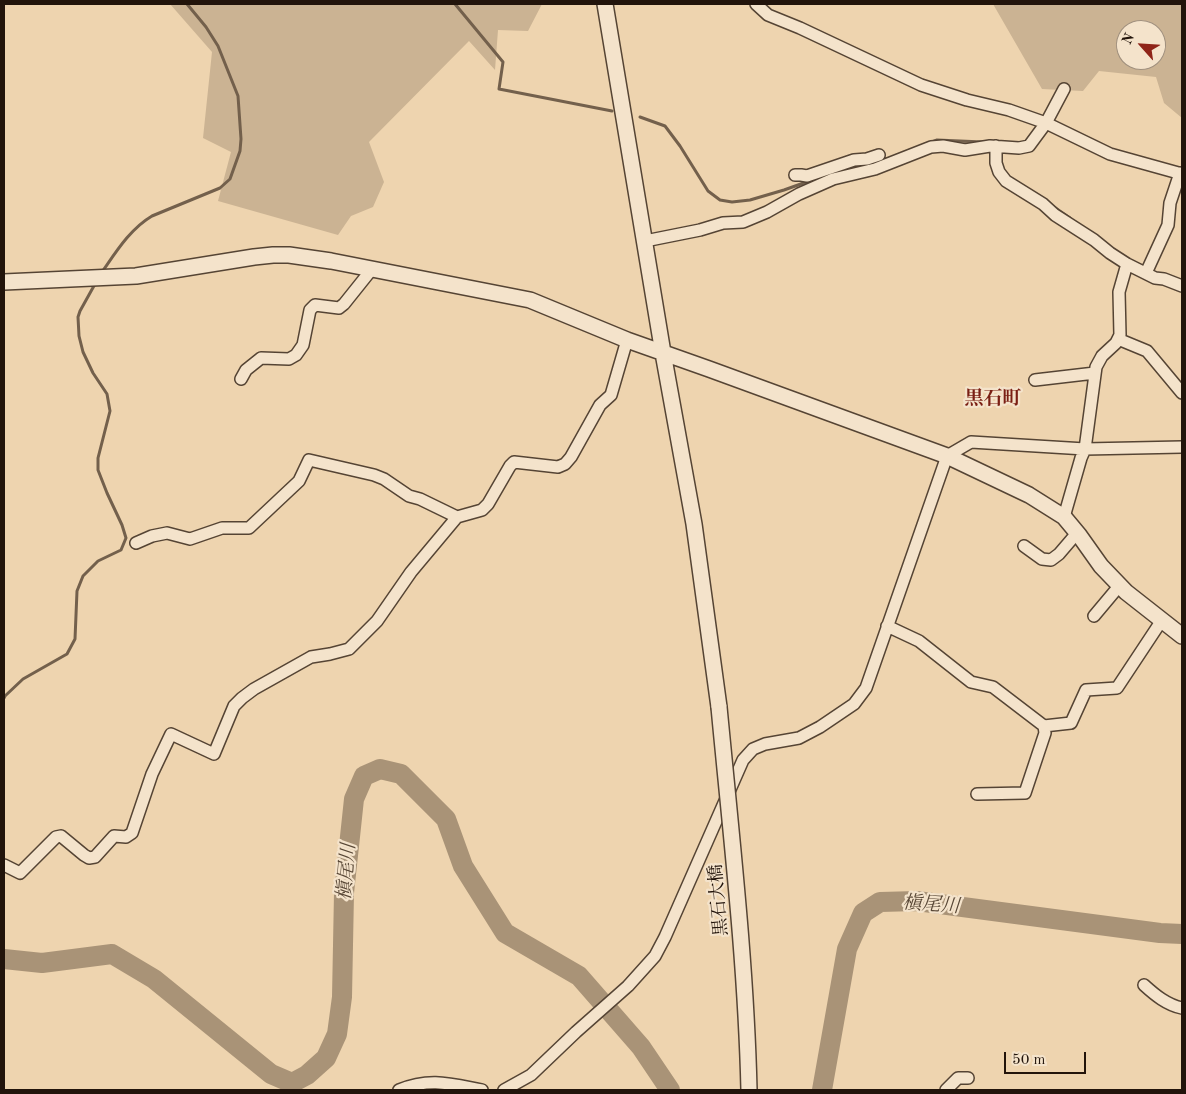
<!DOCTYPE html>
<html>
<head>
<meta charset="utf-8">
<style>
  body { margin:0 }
  #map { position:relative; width:1186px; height:1094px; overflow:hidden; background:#eed4af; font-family:"Old Standard TT",serif }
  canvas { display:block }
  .frame { position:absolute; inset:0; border:5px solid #22140b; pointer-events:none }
  .north { position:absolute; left:1116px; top:20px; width:50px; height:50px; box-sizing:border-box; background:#f4e3cb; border:1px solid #a0907e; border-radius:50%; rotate:296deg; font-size:14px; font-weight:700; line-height:20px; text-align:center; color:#22140b }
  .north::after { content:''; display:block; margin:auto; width:18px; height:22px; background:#8f2418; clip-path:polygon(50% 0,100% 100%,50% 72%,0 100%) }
  .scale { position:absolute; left:1004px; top:1052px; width:82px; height:22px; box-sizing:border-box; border:2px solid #22140b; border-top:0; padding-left:6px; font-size:15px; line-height:18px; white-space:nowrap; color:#22140b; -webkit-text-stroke:4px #f4e3cb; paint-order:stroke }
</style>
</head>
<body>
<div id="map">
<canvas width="1186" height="1094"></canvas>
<div class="frame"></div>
<div class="north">N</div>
<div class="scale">50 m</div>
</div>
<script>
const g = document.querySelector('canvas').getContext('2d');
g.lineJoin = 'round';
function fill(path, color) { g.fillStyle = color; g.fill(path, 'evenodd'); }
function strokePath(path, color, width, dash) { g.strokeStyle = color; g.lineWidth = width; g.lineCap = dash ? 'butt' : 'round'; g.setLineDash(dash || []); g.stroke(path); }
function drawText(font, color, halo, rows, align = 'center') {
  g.font = font + ' "Old Standard TT","Noto Serif JP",serif'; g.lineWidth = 4.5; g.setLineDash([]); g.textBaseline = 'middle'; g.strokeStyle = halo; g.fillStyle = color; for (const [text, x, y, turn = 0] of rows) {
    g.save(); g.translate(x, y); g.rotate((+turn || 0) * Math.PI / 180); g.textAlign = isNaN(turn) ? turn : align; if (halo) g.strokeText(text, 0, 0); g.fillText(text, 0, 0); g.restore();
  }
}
fill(new Path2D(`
  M170,4h372l-14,27 -30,-1 -3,40 -26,-29 -100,101 15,40 -11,25 -22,9 -13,19 -120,-34 13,-49 -28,-14 9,-86z
  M993,4h189v114l-18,-15 -8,-26 -57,-6 -16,20 -41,-2zM1126,30h30v30h-30z`), '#cbb393');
strokePath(new Path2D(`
  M455,4l48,58 -4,27 113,22
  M640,117l25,9 15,20 28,45 12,9 12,2 18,-2 34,-10 28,-10
  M932,142l5,-2 46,2
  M862,166l25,-7
  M1054,207l16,11
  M102,272c14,-20 28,-43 50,-56l68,-28 10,-9 10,-28 1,-12 -3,-43 -20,-50 -12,-19 -19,-23
  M4,698l1,-2 18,-17 44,-25 8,-15 2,-48 6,-15 15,-15 23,-11 5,-12 -4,-13 -15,-32 -9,-23v-12l12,-47 -3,-17 -14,-21 -10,-21 -4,-16 -1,-19 2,-6 15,-27`), '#73604c', 3);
strokePath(new Path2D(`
  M4,959l38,4 70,-9 42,25 117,95 21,9 15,-8 19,-17 11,-24 5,-37 2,-104 10,-94 10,-23 16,-7 21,5 45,45 17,47 42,67 74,43 62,71 29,43
  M822,1090l25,-141 16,-36 17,-11 37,-1 243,32 22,1`), '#a99377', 20);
const minor = new Path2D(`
  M756,4l12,11 32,13 121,57 46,15 42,10 37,13 64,31 72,20
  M996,146v17l3,9 7,9 37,23 12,11 39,25 16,13 17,11 28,14 9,1 18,7
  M795,175h6l6,1 47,-16 13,-1 12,-4
  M645,241l55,-11 23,-7 20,-1 24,-10 32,-18 34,-15 42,-10 56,-22 12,-1 22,4 25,-4 29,2 10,-2 17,-23 18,-34
  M1146,273l22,-48 2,-22 10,-30
  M1118,339l29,12 35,42
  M241,379l5,-9 15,-12 28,1 7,-4 7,-10 7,-35 5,-5 24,3 5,-4 28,-35
  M1035,380l60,-7
  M1064,517l17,-59 4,-9 11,-82 6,-11 14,-13 4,-8 -1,-43 8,-28
  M136,543l16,-7 15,-3 23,6 32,-11h27l50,-47 10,-21 65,15 10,4 25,17 11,3 37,18
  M1024,546l18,13 9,1 8,-6 18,-21
  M1094,616l26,-31
  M887,626l32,15 52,41 22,5 51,39 1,7 -20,60 -48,1
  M1044,726l27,-3 15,-33 31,-2 45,-68
  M4,865l16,8 36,-36 5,-1 23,19 5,3 6,-1 19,-21 12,1 6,-4 20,-59 19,-40 43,20 20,-48 8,-8 12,-9 57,-32 19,-3 19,-5 28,-28 34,-49 46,-55 25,-7 6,-6 22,-38 4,-4 44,5 7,-3 6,-7 29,-52 11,-10 16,-55
  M1144,985c11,10 23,20 38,23
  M399,1090c31,-13 52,-6 83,0
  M504,1090l27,-15 45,-43 52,-46 27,-30 10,-19 78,-177 10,-11 12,-5 34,-6 21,-11 34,-23 12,-16 81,-232 24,-14 114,7 97,-2
  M946,1090l12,-12h10`);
const tertiary = new Path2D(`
  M605,4l58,349 31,171 25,183
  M4,282l132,-6 118,-19 19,-2h16l42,6 199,39 97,40 82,29 238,87 82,39 35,22 15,18 22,31 25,26 56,44`);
strokePath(minor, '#554434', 14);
strokePath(tertiary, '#554434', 18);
strokePath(minor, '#f4e3cb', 11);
strokePath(tertiary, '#f4e3cb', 15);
const tertiaryBridge = new Path2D(`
  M719,707c12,127 27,255 30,383`);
strokePath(tertiaryBridge, '#554434', 18, []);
strokePath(tertiaryBridge, '#f4e3cb', 15);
drawText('18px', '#22140b', '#f4e3cb', [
  ["黒石大橋",719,900,-95]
]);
drawText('bold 19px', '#7a1f14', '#f4e3cb', [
  ["黒石町",993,399]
]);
drawText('italic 19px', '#584736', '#f4e3cb', [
  ["槇尾川",347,872,-85],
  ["槇尾川",931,905,4]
]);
</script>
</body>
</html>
